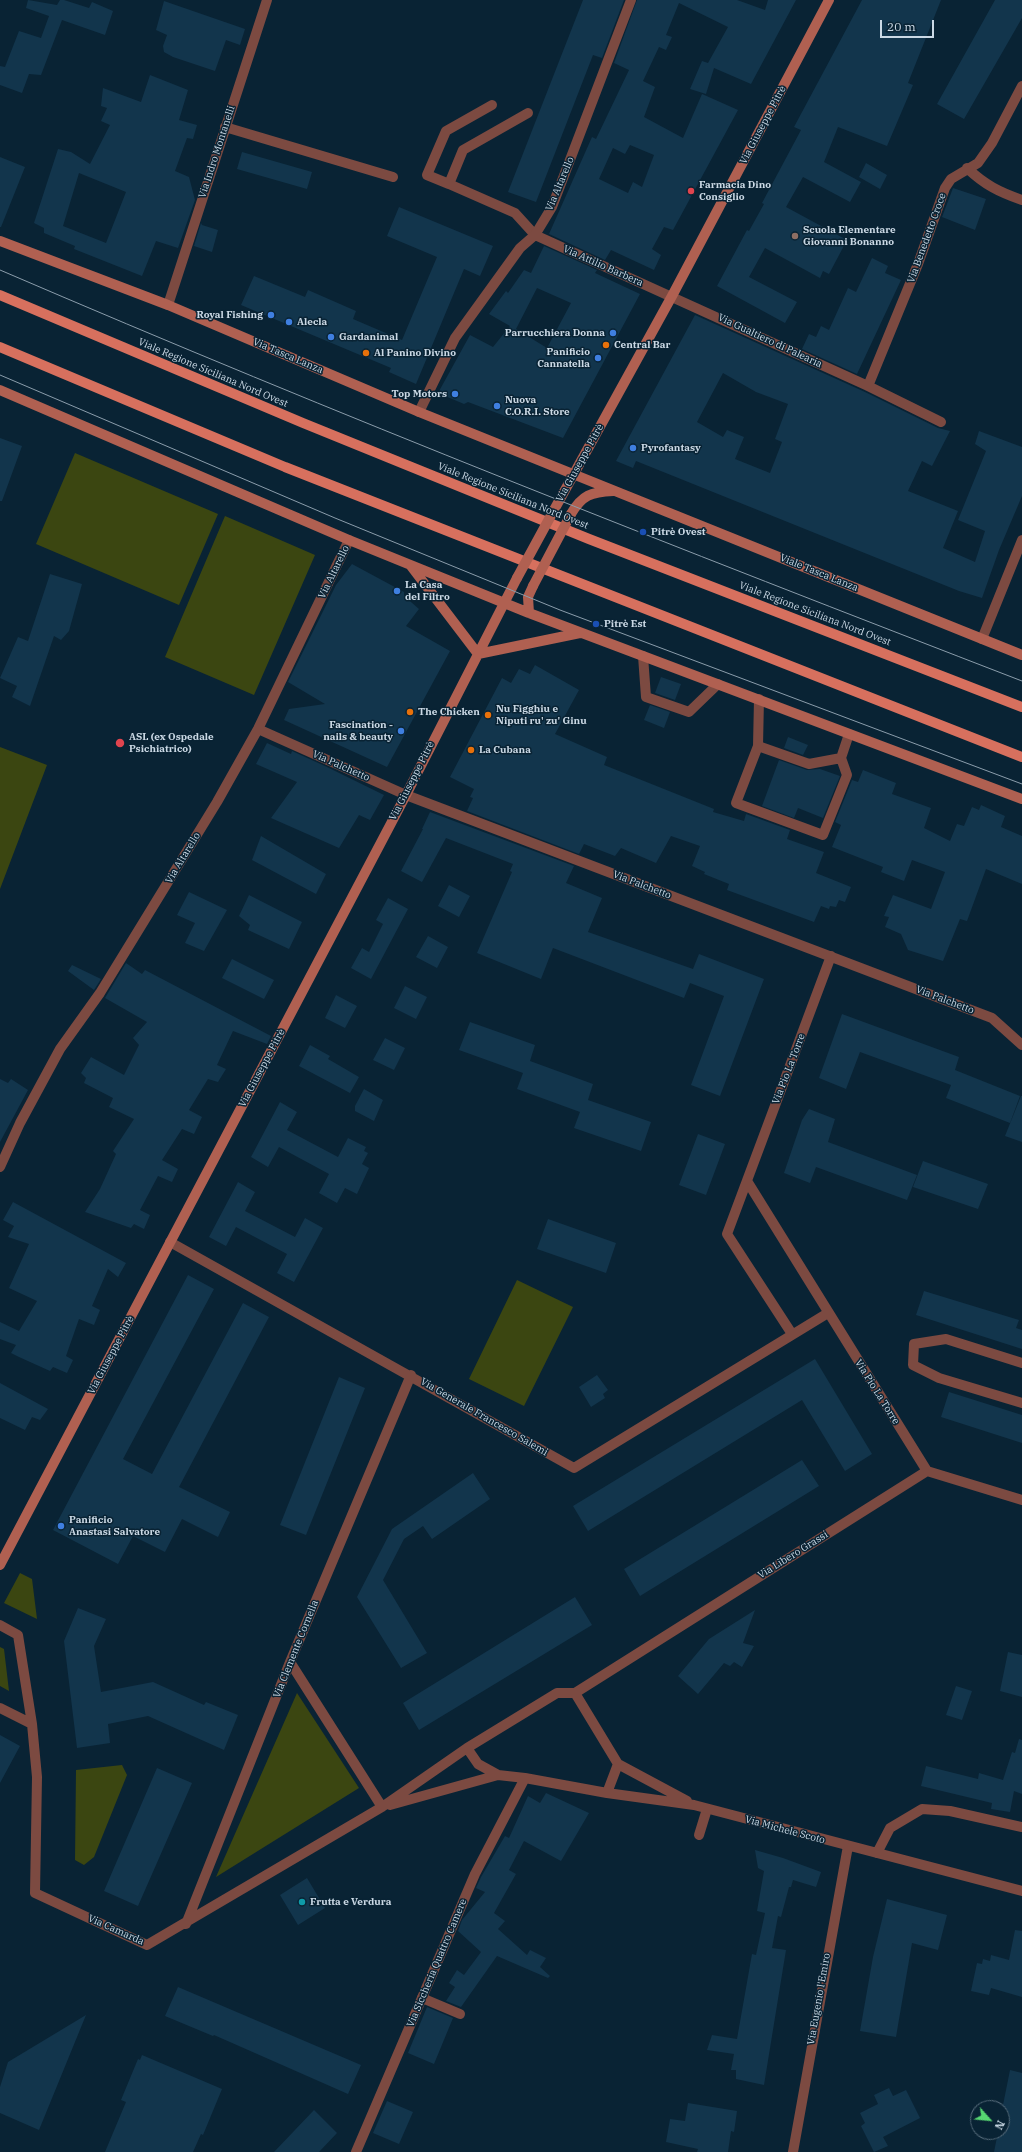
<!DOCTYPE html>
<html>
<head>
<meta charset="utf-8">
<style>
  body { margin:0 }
  #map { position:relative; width:1022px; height:2152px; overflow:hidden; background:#092334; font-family:"IBM Plex Serif",serif }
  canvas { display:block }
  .north { position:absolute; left:970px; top:2100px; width:40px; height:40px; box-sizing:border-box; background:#092334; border:1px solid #576c7b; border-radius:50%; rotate:117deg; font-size:11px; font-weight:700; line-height:16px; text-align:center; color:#cbd9e5 }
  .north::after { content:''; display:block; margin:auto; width:14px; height:18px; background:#56d671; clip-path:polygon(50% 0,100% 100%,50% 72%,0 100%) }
  .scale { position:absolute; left:880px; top:20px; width:54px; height:18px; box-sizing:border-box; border:2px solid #cbd9e5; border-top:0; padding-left:5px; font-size:12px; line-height:14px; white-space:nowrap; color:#cbd9e5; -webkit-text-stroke:3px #092334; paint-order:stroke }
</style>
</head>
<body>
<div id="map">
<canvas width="1022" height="2152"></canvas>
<div class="north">N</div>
<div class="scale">20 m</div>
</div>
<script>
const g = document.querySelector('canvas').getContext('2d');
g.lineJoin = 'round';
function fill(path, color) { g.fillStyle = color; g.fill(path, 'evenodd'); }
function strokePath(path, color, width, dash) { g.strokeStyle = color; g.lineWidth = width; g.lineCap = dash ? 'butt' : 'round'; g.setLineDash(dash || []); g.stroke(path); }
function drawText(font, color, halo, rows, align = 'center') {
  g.font = font + ' "IBM Plex Serif",serif'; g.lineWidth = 3; g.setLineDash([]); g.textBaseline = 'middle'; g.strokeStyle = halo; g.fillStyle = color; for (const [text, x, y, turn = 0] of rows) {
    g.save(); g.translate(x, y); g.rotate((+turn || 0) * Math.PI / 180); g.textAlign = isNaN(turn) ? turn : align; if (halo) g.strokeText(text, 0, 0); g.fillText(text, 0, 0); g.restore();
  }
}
fill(new Path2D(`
  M75,453l143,61 -39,91 -143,-61z
  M225,516l90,39 -61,140 -89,-38z
  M0,747l47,18 -47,124z
  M517,1280l56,27 -49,99 -55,-27z
  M20,1573l12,6 5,40 -33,-16z
  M0,1647l4,2 5,42 -9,-5z
  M297,1693l62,95 -143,89z
  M122,1765l5,10 -33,82 -10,8 -9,-5 1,-90z`), '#3b4611');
fill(new Path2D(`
  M28,0l29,5 3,-5h4l25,8 3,-6 21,9 -8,24 -43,-15 -21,55 -12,-1 -7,19 -22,-8v-19l5,1 14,-36 22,7 8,-22 -23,-8z
  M583,0h41l-22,58 -9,-3 -57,147 -28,-10z
  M637,0h100l28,10 3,-10h28l-45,84 -37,-16 -8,26 -16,-5 12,-28 6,2 20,-36 -49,-24 -13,32 6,2 -6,13 -7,-3 -16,34 12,6 -11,30 39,21 19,-44 36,16 -65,120 -9,-3 -12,22 9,6 -7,15 -43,-20 -6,10 -56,-26 43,-97 4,2 33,-69 -15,-7zM630,145l24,10 -12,32 -9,-5 -5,11 -29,-14 14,-31 12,6z
  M862,0h79l-33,83 5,2 -26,61 -49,-19 -14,35 37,20 -11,20 -47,-25 -17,30 61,33 -18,34 -6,-3 -3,7 -55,-30 -16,29 48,25 -12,21 -68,-37 30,-56 2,1 15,-27 -2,-1 39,-73 -7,-3z
  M995,0h27v18l-58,101 -27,-15z
  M164,1l81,28 -5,16 -14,-5 -11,31 -42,-14 -9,-5 -1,-6 4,-11 -11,-5z
  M150,75l38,15 -9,30 18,5 -4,14 -6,-1 -12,33 14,6 6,23 -17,48 -22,-7 -14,35 -68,-27 1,-3 -31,-13v-5l-10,-5 24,-74 13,3 19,12 20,-39 -9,-4 6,-13 -6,-2 2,-18 38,14zM79,173l47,19 -20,51 -43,-17z
  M242,152l70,20 -5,17 -70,-20z
  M0,157l25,10 -24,60h-1z
  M866,163l21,12 -7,14 -21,-12z
  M953,188l33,11 -11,31 -33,-13z
  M399,207l94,39 -13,30 -16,-7 -48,115 -27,-12 2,-4 -150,-63 13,-29 51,21 3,-7 48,21 -3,8 49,21 35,-83 -50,-21z
  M201,223l1,2 16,5 -6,22 -18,-6z
  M544,246l53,24 -2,3 45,21 -77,144 -95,-36 -4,2 -26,-11 32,-58 23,12 17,-21 -21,-12 17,-23 2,2 16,-23 7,3zM537,288l34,15 -24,45 -31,-19z
  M872,258l16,8 -3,7 16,7 -44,94 -55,-25 7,-15 7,3 5,-11 8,4 19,-42 8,4z
  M695,315l170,77 73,36 12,3 -18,35 -10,-5 -14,30 50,20 -15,37 32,14 10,-31 -27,-11 28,-69 -11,-7 4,-13 43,16v49l-23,54 -17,48 -23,-7 -323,-130 -3,7 -17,-7zM723,373l33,19 32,12 -13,35 7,3 -12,31 -35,-14 9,-22 -17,-7 -4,7 -26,-15z
  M0,438l22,8 -20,55h-2z
  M352,564l52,28v4l15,13 -13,17 44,25 -63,116 -103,-47 5,-11 36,-5 -37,-22 48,-97z
  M50,574l32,10 -13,47 -8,9 -7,-4 -24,70 -18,-9 5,-11 -17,-8 18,-41 10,4z
  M535,665l44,25 -24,44 52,23 -3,8 110,44 -1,3 31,9 2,-7 44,16 -3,9 37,13 -8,21 35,14 -6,15 -6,-2 -3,7 -6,-1 -1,3 -8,-3 -7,16 -87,-32 2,-6 -25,-10 1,-2 -13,-6 8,-20 -29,-10 -15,27 -35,-15 -6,8 -31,-12 -5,10 -112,-43 6,-13 -3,-1 4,-8 -24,-12 52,-99 9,5 8,-14 11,5z
  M661,677l20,7 -6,16 -20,-7z
  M650,705l20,7 -6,16 -20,-8z
  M788,737l20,8 -5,10 -19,-7z
  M267,743l24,11 1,-3 35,16 57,28 -14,25 -11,-5 -20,33 -68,-30 26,-36 -41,-18z
  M779,760l28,10 13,-1 20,7 -17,42 -25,-10 -4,10 -32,-12z
  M863,770l33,13 -4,11 39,14 -7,20 26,13 7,-17 7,2 8,-19 7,3 2,-5 24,11 -4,11 21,9v48l-36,-15 -19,52 -7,-2 -17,42 -35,-11 -7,-16 -16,-7 4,-10 -5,-1 9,-21 38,14 14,-37 -33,-12 -8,21 -23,-9 2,-5 -51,-20 9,-22 -6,-3 17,-42 6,2z
  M430,812l144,54 -8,17 36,15 -14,34 105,37 6,-15 65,25 -44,117 -29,-11 33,-89 -34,-13 -6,15 -131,-50 -12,31 -64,-26 35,-81 -2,-1 3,-7 -67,-26 -24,44 -21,-11 22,-42h-1z
  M261,836l65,38 -10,20 -64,-34z
  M449,885l21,11 -11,21 -21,-11z
  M189,892l38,18 -23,41 -19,-8 10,-20 -18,-8z
  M249,895l53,27 -13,27 -41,-19 2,-5 -11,-9z
  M388,898l20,11 -37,70 -20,-11 11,-20 7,4 14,-28 -7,-4z
  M428,936l20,11 -11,21 -21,-11z
  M232,959l42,21 -10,19 -42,-21z
  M126,963l16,11 3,-4 126,66 -4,8 -34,-13 -16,34 9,4 -8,13 -10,-3 -19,31 13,7 -8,17 -12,-5 -20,31 16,9 -6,13 -14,-6 -18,34 10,5 -6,14 -10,-5 -3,4 -46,-16 15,-23 16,-35 -3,-3 21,-32 -25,-12 4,-9 -29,-15 2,-5 -5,-5 10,-16 33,18 15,-30 -6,-7 14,-16 -42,-24z
  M72,965l29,14 -7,11 -26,-19z
  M405,986l22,11 -11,22 -22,-11z
  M336,995l21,11 -12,22 -20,-10z
  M842,1014l117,43 -4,13 65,26 -10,27 -64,-25 5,-13 -91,-33 -14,37 -27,-11z
  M470,1022l65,23 -5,16 63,23 -5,16 63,22 -10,29 -67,-23 6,-16 -63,-23 6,-16 -64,-23z
  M385,1038l20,10 -11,22 -21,-10z
  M310,1045l20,11 -2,3 31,18 -9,16 -51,-27z
  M0,1079l8,4 3,-4 17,11 -28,52z
  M364,1089l19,11 -9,21 -19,-10v-5z
  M1021,1096h1v46l-17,-6z
  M280,1102l17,10 -10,18 51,27 10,-19 18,9 -2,4 4,2 -6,11 7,4 -12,26 -12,-6 -8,15 -18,-10 10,-19 -50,-27 -11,20 -17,-10z
  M809,1109l26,10 -7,23 89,33 -10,25 -91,-33 -6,16 -26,-10 18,-53z
  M698,1134l27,10 -19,51 -27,-10z
  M923,1161l65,23 -10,25 -65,-22z
  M238,1182l17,10 -10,19 50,26 10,-19 18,10 -29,54 -17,-9 10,-19 -51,-27 -10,19 -17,-9z
  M13,1202l113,61 -8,14 -10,-8 -16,37 8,4 -6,15 -15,-6 -13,37 7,4 -6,13 -14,-6 -3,4 -31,-14 -8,-4 5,-8 -16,-6v-17l19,9 18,-30 -28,-13 20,-44 -21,-7 6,-11 -11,-6z
  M548,1219l68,24 -10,30 -69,-24z
  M188,1275l26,14 -91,170 29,15 91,-171 26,14 -90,170 51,25 -12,25 -36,-18 -17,33 -32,-16 -15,28 -65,-34z
  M924,1291l95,29 -3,8 6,2v19l-106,-34z
  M815,1359l57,95 -27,17 -43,-71 -214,131 -15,-25z
  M597,1375l11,15 -5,4 2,4 -14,9 -12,-20z
  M339,1377l26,11 -59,147 -26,-10z
  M0,1383l48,26 -8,11 -8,-3 -7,13 -25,-12z
  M949,1392l73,23v28l-81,-26z
  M802,1460l17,26 -179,110 -16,-27z
  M473,1473l17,26 -58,40 -9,-13 -19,13 -21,41 44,73 -26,15 -44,-71 35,-68z
  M575,1597l17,28 -173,105 -16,-27z
  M78,1608l28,11 -12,27 7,46 52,-10 51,23 2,-3 32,13 -14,35 -76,-34 -40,8 2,19 -33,5 -13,-107z
  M755,1610l-12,33 11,3 -12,21 -8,-5 -4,4 -6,-3 -26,31 -20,-18 31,-37z
  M1008,1652l14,3v42l-22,-6z
  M956,1686l16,5 -10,29 -16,-5z
  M0,1735l20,11 -20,37z
  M1019,1739l3,1v54l-8,-3 -4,21 -19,-3 1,-6 -71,-17 5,-20 52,13 1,-6 24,7 9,-28 3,1z
  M157,1768l35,15 -54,123 -34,-15z
  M546,1793l43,20 -28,48 -37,-20 -15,29 7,4 -22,39 11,8 -7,8 29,26 3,-5 16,8 -6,9 10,9 -2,2 -51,-22 -36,51 -15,-6 9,-14 -6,-4 8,-13 7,5 17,-23 -23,-21 4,-11 23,-28 -9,-4 5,-11 24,-41 4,2 19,-42 12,7z
  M755,1850l28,8 38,14 -5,15 -23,-7 -2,7h-2l-8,30 -3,-1 -6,32 14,2 -22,135 -28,-6v-9h-5l3,-16 -27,-4 5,-15 25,4 15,-85 4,1 9,-42 -8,-2 7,-40 -6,-3z
  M307,1878l18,30 -27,17 -18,-30z
  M887,1899l60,16 -9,35 -26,-7 -16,94 -36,-6 13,-74z
  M1015,1930l7,1v66l-31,-9 -2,7 -18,-4 6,-28 5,1 1,-5 7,2 1,-6 18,5z
  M178,1987l183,78 -13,29 -134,-59 -1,1 -48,-20z
  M427,2007l26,11 -19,46 -26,-11z
  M86,2015l-47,115 -39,-17v-26l8,-25z
  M142,2055l80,34 -19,46 -2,-1 -8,18h-88l21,-50 -5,-2 17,-41 2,1z
  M1010,2070l12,3v79h-28l4,-20h4v-22z
  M889,2088l4,8 13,-6 14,28 -37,19 5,9 -14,6 -13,-26 4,-3 -5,-10 18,-9 -4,-9z
  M387,2101l26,11 -14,32 -26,-11z
  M688,2103l49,8 -3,21 -3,-1 -3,21h-31l1,-3 -32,-7 4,-23 15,2z
  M314,2110l23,23 -18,19h-45z`), '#12354c');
strokePath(new Path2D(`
  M528,113l-65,37 -14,34 66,29 20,22
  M449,184l-22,-9 19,-44 46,-26
  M643,656l3,41 43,15 29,-28
  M759,699l-1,47 51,18 32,-6 8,-24
  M758,746l-22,57 87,32 24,-60 -6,-17
  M699,1835l8,-26
  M422,1998l38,16`), '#7c4a41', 10);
strokePath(new Path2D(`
  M225,127l168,50
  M967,168c18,17 32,24 55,32
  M535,235l333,151 73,36
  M168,305l99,-305
  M868,386l50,-122 27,-76 6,-9 27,-16 14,-20 30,-57
  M419,412l36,-74 65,-90 15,-13 17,-28 79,-207
  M982,639l40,-99
  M258,729l148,66 586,223 30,27
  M0,1167l20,-44 40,-74 40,-56 117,-191 41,-73 91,-189
  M747,1181l180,290
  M170,1242l404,226 254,-155
  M792,1334l-65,-100 104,-278
  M1022,1363l-76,-24 -32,5 -1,21 26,13 83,25
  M0,1625l18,10 14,89 5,53 -2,116 112,52 235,-138 85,-59 90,-55h18
  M290,1662l92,145
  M575,1693l352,-222 95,29
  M575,1693l43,71 69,37
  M0,1708l32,16
  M467,1748l11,16 20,11 27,3 82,15 87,12 328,86
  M607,1793l11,-29
  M390,1805l108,-30
  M877,1853l13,-25 32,-19 28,2 72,16
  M186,1924l104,-262 121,-287
  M356,2152l119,-278 50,-96
  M793,2152l55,-306`), '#7c4a41', 10);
strokePath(new Path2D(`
  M0,241l168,64 251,107 603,243
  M0,390l349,150 180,73 493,186
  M554,510l118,-214 157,-296
  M571,514c11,-19 20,-22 42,-23
  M411,566l67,88
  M529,613l-1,-16 5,-11
  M478,654l102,-21
  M0,1565l406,-770 111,-217`), '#b06051', 10);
strokePath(new Path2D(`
  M0,295l303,128 286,116 433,168
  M0,347l285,120 737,290`), '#d7705e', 10);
strokePath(new Path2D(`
  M0,270c337,145 680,279 1022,411
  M0,375l335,143 225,92 462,174`), '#8b9dab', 1);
strokePath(new Path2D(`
  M517,578l37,-68
  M533,586l38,-72`), '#b06051', 10);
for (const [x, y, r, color] of [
  [691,191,4,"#e0444e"],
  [795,236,4,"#8d6e63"],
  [271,315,4,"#3f7fe0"],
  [289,322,4,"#3f7fe0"],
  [613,333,4,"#3f7fe0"],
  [331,337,4,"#3f7fe0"],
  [606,345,4,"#e8710a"],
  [366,353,4,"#e8710a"],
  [598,358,4,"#3f7fe0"],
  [455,394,4,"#3f7fe0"],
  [497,406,4,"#3f7fe0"],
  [633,448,4,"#3f7fe0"],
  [643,532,4,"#1a4fb4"],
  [397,591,4,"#3f7fe0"],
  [596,624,4,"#1a4fb4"],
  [410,712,4,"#e8710a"],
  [488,715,4,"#e8710a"],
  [401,731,4,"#3f7fe0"],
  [120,743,5,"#e0444e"],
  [471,750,4,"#e8710a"],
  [61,1526,4,"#3f7fe0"],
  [302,1902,4,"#0f9aa8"]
]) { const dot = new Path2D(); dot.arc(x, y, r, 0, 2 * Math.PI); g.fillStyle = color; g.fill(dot); strokePath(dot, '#092334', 1.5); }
drawText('10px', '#cbd9e5', '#092334', [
  ["Via Giuseppe Pitrè",763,125,-62],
  ["Via Indro Montanelli",217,152,-72],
  ["Via Altarello",560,184,-67],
  ["Via Benedetto Croce",927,238,-70],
  ["Via Attilio Barbera",603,266,24],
  ["Via Gualtiero di Palearia",770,341,25],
  ["Via Tasca Lanza",288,356,23],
  ["Viale Regione Siciliana Nord Ovest",213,373,23],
  ["Via Giuseppe Pitrè",580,463,-61],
  ["Viale Regione Siciliana Nord Ovest",513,496,22],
  ["Via Altarello",334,572,-64],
  ["Viale Tasca Lanza",819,573,22],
  ["Viale Regione Siciliana Nord Ovest",815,614,21],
  ["Via Palchetto",341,766,24],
  ["Via Giuseppe Pitrè",412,781,-63],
  ["Via Altarello",183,858,-59],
  ["Via Palchetto",642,885,21],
  ["Via Palchetto",945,1000,21],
  ["Via Giuseppe Pitrè",262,1068,-62],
  ["Via Pio La Torre",789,1069,-69],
  ["Via Giuseppe Pitrè",111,1355,-62],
  ["Via Pio La Torre",877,1392,58],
  ["Via Generale Francesco Salemi",484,1417,30],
  ["Via Libero Grassi",793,1555,-32],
  ["Via Clemente Cornella",296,1649,-68],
  ["Via Michele Scoto",785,1830,15],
  ["Via Camarda",116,1930,24],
  ["Via Siccheria Quattro Camere",437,1963,-67],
  ["Via Eugenio l'Emiro",819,1999,-80]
]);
drawText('bold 10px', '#cbd9e5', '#092334', [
  ["Farmacia Dino",699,185],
  ["Consiglio",699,197],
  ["Scuola Elementare",803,230],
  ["Giovanni Bonanno",803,242],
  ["Royal Fishing",263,315,"right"],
  ["Alecla",297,322],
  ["Parrucchiera Donna",605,333,"right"],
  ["Gardanimal",339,337],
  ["Central Bar",614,345],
  ["Panificio",590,352,"right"],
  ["Cannatella",590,364,"right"],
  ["Al Panino Divino",374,353],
  ["Top Motors",447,394,"right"],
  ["Nuova",505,400],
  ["C.O.R.I. Store",505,412],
  ["Pyrofantasy",641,448],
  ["Pitrè Ovest",651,532],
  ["La Casa",405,585],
  ["del Filtro",405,597],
  ["Pitrè Est",604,624],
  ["Nu Figghiu e",496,709],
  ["Niputi ru' zu' Ginu",496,721],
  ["The Chicken",418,712],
  ["Fascination -",393,725,"right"],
  ["nails & beauty",393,737,"right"],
  ["ASL (ex Ospedale",129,737],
  ["Psichiatrico)",129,749],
  ["La Cubana",479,750],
  ["Panificio",69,1520],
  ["Anastasi Salvatore",69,1532],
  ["Frutta e Verdura",310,1902]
], 'left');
</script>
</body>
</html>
